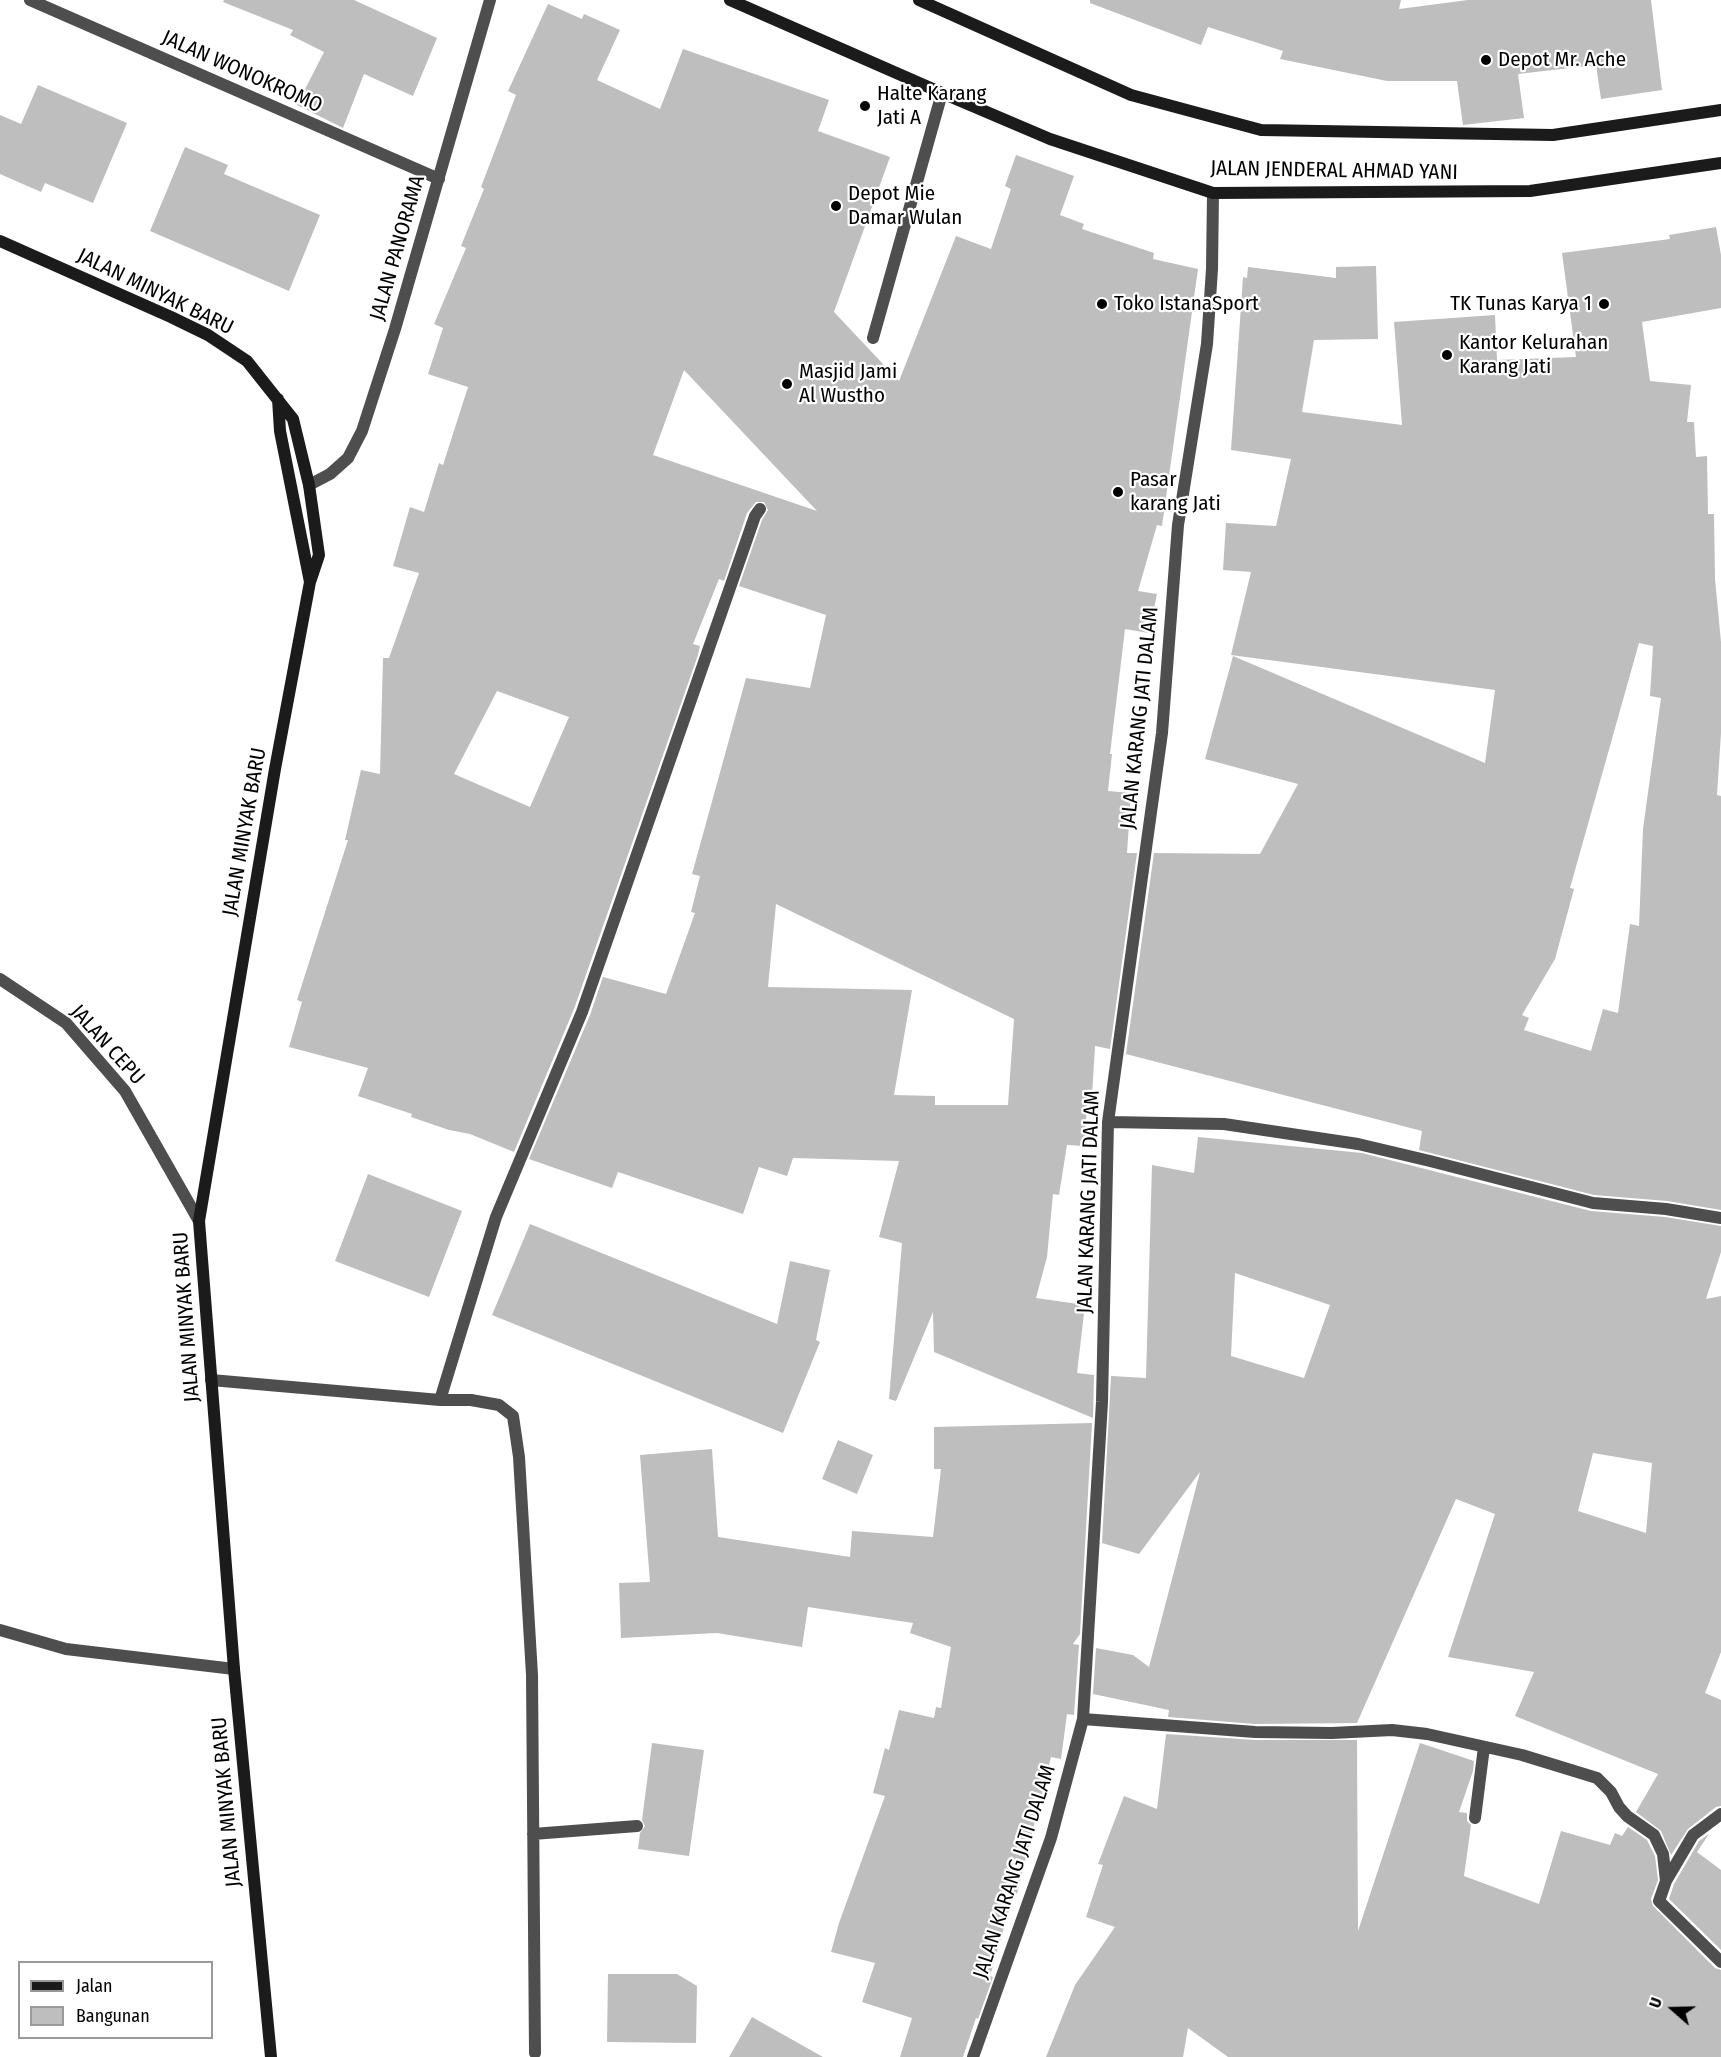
<!DOCTYPE html>
<html>
<head>
<meta charset="utf-8">
<style>
  body { margin:0 }
  #map { position:relative; width:1721px; height:2057px; overflow:hidden; background:#fff; font-family:"Fira Sans Condensed",sans-serif }
  canvas { display:block }
  .legend { position:absolute; left:18px; top:1961px; width:195px; height:78px; box-sizing:border-box; background:#fff; border:2px solid #999; margin:0; padding:8px 10px; list-style:none; font-size:18px; color:#000 }
  .legend li { display:flex; align-items:center; gap:12px; height:30px }
  .legend b { width:30px; border:2px solid #999 }
  .north { position:absolute; left:1643px; top:1979px; width:60px; height:60px; -webkit-text-stroke:4px #fff; paint-order:stroke; rotate:290deg; font-size:16px; font-weight:700; line-height:24px; text-align:center; color:#000 }
  .north::after { content:''; display:block; margin:auto; width:21px; height:27px; background:#000; clip-path:polygon(50% 0,100% 100%,50% 72%,0 100%) }
</style>
</head>
<body>
<div id="map">
<canvas width="1721" height="2057"></canvas>
<ul class="legend">
<li><b style="height:8px;background:#1b1b1b"></b>Jalan</li>
<li><b style="height:16px;background:#bebebe"></b>Bangunan</li>
</ul>
<div class="north">U</div>
</div>
<script>
const g = document.querySelector('canvas').getContext('2d');
g.lineJoin = 'round';
function fill(path, color) { g.fillStyle = color; g.fill(path, 'evenodd'); }
function strokePath(path, color, width, dash) { g.strokeStyle = color; g.lineWidth = width; g.lineCap = dash ? 'butt' : 'round'; g.setLineDash(dash || []); g.stroke(path); }
function drawText(font, color, halo, rows, align = 'center') {
  g.font = font + ' "Fira Sans Condensed",sans-serif'; g.lineWidth = 4.5; g.setLineDash([]); g.textBaseline = 'middle'; g.strokeStyle = halo; g.fillStyle = color; for (const [text, x, y, turn = 0] of rows) {
    g.save(); g.translate(x, y); g.rotate((+turn || 0) * Math.PI / 180); g.textAlign = isNaN(turn) ? turn : align; if (halo) g.strokeText(text, 0, 0); g.fillText(text, 0, 0); g.restore();
  }
}
fill(new Path2D(`
  M224,0h130l83,38 -24,58 -49,-22 -21,54 -46,-23 27,-53 -34,-17 3,-5 -70,-28z
  M1090,0h311l-2,9 69,-9h183l11,90 -61,9 -5,-34 -78,9 6,44 -61,7 -6,-44h-70l-107,-22 3,-8 -75,-24 -7,18 -111,-42z
  M548,4l34,15 2,-5 36,16 -23,50 63,29 23,-60 146,51 -11,31 72,26 -56,155 65,69 57,-145 35,13 20,-60 -6,-3 11,-31 58,21 -14,39 24,9 -2,5 72,24 -1,6 45,10 -36,257 -5,-1 -19,66 19,3 -8,39 -24,-4 -15,125h2l-4,37 23,2 -4,60h10l-27,196 -15,-3 -3,50h-4l-4,50 -17,-1 -8,50 -6,-1 -6,63 -11,41 49,7 -8,68 17,2 -1,43 -159,-66 -1,-40 -37,89 -7,-2 13,-156 -23,-6 20,-76 -106,-3 -6,18 -28,-9 -16,47 -125,-42 -6,16 -83,-29 61,-144 13,-38 63,17 29,-81 -4,-1 9,-36 -8,-2 54,-196 64,10 16,-73 -87,-29 23,-66 6,-10 -4,-8h-8l-9,11 -23,68 -5,-2 -26,65 7,2 -2,9 -124,354 -60,143 -44,-18 -21,-4 -38,-13 1,-3 -54,-18 10,-28 -79,-21 13,-45 -5,-2 51,-160h-3l16,-70 19,4 3,-116h6l30,-85 -26,-7 17,-59 14,5 15,-49 4,2 25,-78 -40,-13 15,-46 -9,-4 32,-76 -5,-2 23,-57 -3,-2 35,-92 -8,-4zM684,370l133,141 -164,-56zM497,691l72,26 -39,90 -76,-33zM776,904l238,115 -6,86h-73v-9l-41,-1 18,-105 -144,-3z
  M38,85l89,38 -34,80 -48,-20 -4,9 -41,-18v-59l21,9z
  M185,147l43,18 -4,9 96,41 -31,76 -139,-60z
  M1716,227l5,28v53l-79,14 8,59 41,4 -4,37h7l2,35 11,-1 1,58h6l1,65 6,63v91l-4,62 4,1v414l-54,-9 -73,-6 -175,-45 3,-19 -296,-77 28,-201 106,1 38,-70 -93,-25 28,-103 252,107 10,-73 -264,-35 20,-83 -28,-2 3,-47 50,3 15,-67 -60,-9 12,-173 4,1 1,-11 88,11v-11l40,-1 2,73 -64,1 -12,72 100,13 -8,-103 101,-7 2,45 79,-3 -14,-104 108,-14 -1,-4zM1639,643l14,3 -3,50 11,2 -18,131 -4,97 -9,-2 -12,89 -15,-4 -12,42 -67,-21 5,-12 -7,-3 33,-56 19,-70 -4,-1z
  M1198,1137l164,16 229,58 74,6 56,9v26l-15,47 15,-3v356l-16,41 16,7v106l-5,1 -28,22 -17,26 -10,-24 -25,-19 22,-38 -143,-58 19,-44 -86,-15 47,-143 -39,-15 -99,224 -102,1 -87,-7 1,-7 -76,-16 3,-46 37,7 16,12 51,-195 -61,82 -37,-11 9,-167 35,2 6,-213 42,8zM1235,1273l95,32 -26,73 -73,-22zM1593,1453l59,10 -6,70 -68,-22z
  M368,1174l94,37 -33,86 -94,-36z
  M530,1224l247,100 13,-63 40,9 -14,70 4,2 -37,91 -291,-118z
  M1092,1423l-12,211 -7,10 6,1 -5,70 -7,-1 -6,45 -10,-2 -34,137 -3,-1 -24,83 3,1 -15,42 -2,-1 -13,39h-63l12,-39 -50,-16 13,-39 -44,-11 8,-29 46,-127 -12,-3 12,-45 4,2 10,-40 35,8 2,-11 5,1 10,-61 -41,-14 3,-10 -105,-16 -6,40 -85,-14 -96,5 -2,-55 31,-1 -10,-127 72,-6 6,88 132,20 2,-26 81,6 8,-68h-7v-42z
  M838,1440l35,15 -16,39 -35,-15z
  M1166,1734l89,6h102l1,191 62,-188 54,18 -1,10 -14,41 8,1v8l4,4 -7,51 75,28 22,-73 49,14 5,-12 7,3 6,-9 19,13 8,16 3,24 -7,19 2,7 62,62 6,2v87h-493l-40,-29 -5,29h-137l29,-72 40,-58 -29,-10 17,-52 -5,-1 26,-68 33,13z
  M652,1743l52,7 -15,106 -51,-7 2,-16 5,-7 -3,-6z
  M1709,1834l-12,18 24,18v80l-52,-51 5,-15 25,-43z
  M608,1974h69l20,12 -1,57 -89,-1z
  M752,2017l71,40h-94z`), '#bebebe');
strokePath(new Path2D(`
  M873,338l69,-245
  M211,1380l229,20h31l28,5 14,11 6,41 13,218 3,378
  M440,1400l56,-183 86,-205 173,-496 5,-7
  M533,1834l104,-8`), '#4e4e4e', 12);
strokePath(new Path2D(`
  M30,0l409,179
  M309,485l21,-11 18,-16 14,-27 33,-102 95,-329
  M0,979l66,44 59,68 74,130
  M1108,1122l116,2 134,20 72,17 163,42 73,6 55,9
  M0,1630l66,19 168,20
  M1083,1719l172,13 77,1 60,-3 35,4 95,21 75,23 14,14 8,15 8,9 27,19 9,19 3,27 -7,20 62,61
  M1475,1818l9,-71
  M1666,1881l27,-46 28,-21
  M973,2057l78,-219 32,-119 19,-317 6,-280 54,-389 16,-208 29,-181 5,-75 1,-76`), '#4e4e4e', 12);
strokePath(new Path2D(`
  M730,0l212,93 108,46 163,54 317,-2 191,-28
  M919,0l212,95 130,35 292,5 168,-25
  M0,241l171,76 37,18 39,26 46,58 16,66 10,70 -9,27 -35,187 -76,452 35,448 37,388
  M278,399l2,32 30,151`), '#1b1b1b', 12);
for (const [x, y, r, color] of [
  [1486,60,6,"#000"],
  [865,106,6,"#000"],
  [836,206,6,"#000"],
  [1102,304,6,"#000"],
  [1604,304,6,"#000"],
  [1447,355,6,"#000"],
  [787,384,6,"#000"],
  [1118,492,6,"#000"]
]) { const dot = new Path2D(); dot.arc(x, y, r, 0, 2 * Math.PI); g.fillStyle = color; g.fill(dot); strokePath(dot, '#fff', 2); }
drawText('21px', '#000', '#fff', [
  ["Depot Mr. Ache",1498,60],
  ["Halte Karang",877,94],
  ["Jati A",877,118],
  ["Depot Mie",848,194],
  ["Damar Wulan",848,218],
  ["Toko IstanaSport",1114,304],
  ["TK Tunas Karya 1",1592,304,"right"],
  ["Kantor Kelurahan",1459,343],
  ["Karang Jati",1459,367],
  ["Masjid Jami",799,372],
  ["Al Wustho",799,396],
  ["Pasar",1130,480],
  ["karang Jati",1130,504]
], 'left');
drawText('21px', '#000', '#fff', [
  ["JALAN WONOKROMO",242,72,24],
  ["JALAN JENDERAL AHMAD YANI",1334,171,1],
  ["JALAN PANORAMA",398,248,-74],
  ["JALAN MINYAK BARU",155,292,26],
  ["JALAN KARANG JATI DALAM",1140,718,-84],
  ["JALAN MINYAK BARU",245,832,-80],
  ["JALAN CEPU",107,1045,48],
  ["JALAN KARANG JATI DALAM",1089,1202,-88],
  ["JALAN MINYAK BARU",187,1317,-94],
  ["JALAN MINYAK BARU",227,1802,-95],
  ["JALAN KARANG JATI DALAM",1015,1872,-72]
]);
</script>
</body>
</html>
